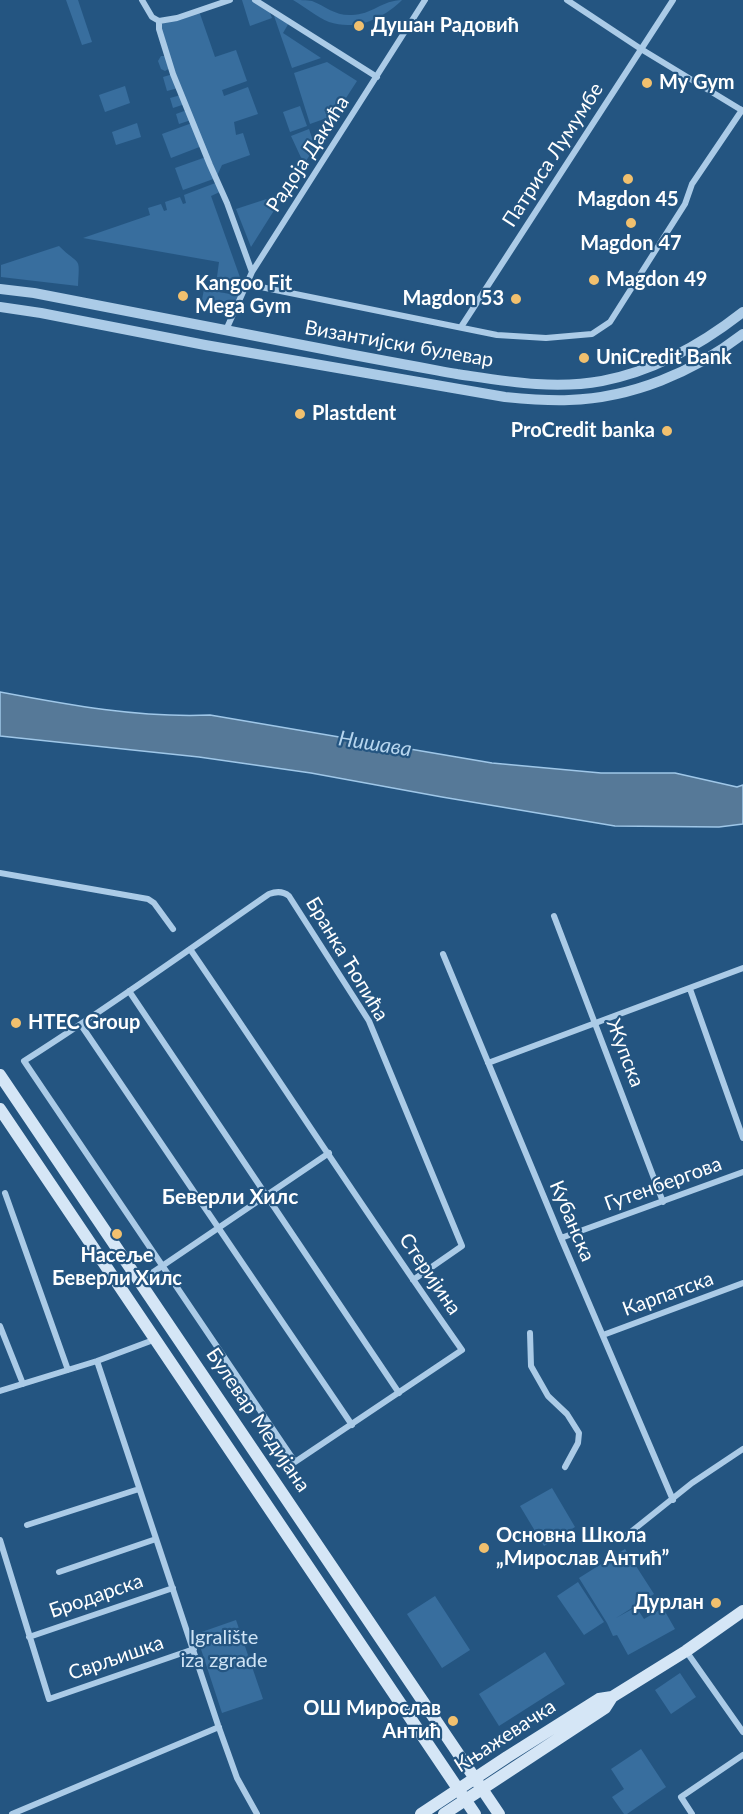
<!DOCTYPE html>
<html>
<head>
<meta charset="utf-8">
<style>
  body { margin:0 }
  canvas { display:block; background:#245581 }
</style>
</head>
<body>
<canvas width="743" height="1814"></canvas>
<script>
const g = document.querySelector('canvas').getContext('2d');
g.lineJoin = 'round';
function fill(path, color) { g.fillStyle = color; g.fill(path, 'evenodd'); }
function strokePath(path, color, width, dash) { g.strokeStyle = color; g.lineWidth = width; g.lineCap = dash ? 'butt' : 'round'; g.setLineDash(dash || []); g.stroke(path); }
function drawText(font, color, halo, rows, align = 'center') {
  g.font = font + ' Lato,sans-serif'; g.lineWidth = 4.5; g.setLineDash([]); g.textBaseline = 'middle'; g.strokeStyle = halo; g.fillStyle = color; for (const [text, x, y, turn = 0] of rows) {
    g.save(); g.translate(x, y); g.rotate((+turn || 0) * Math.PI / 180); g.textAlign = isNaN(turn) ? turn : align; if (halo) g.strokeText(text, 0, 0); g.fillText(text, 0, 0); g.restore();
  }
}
fill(new Path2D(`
  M66,0h12l14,42 -10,3z
  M242,0h13l13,8 4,10 -22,8z
  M293,0c6,0 14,0 19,1 15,6 23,15 40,14 19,0 31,-15 50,-15 -19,19 -46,31 -73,22 -12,-5 -24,-15 -36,-22z
  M272,10l18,11 -7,12 38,25 -29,10z
  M199,11l16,46 21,-7 11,31 -25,9 2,6 24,-9 10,27 -24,8 2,13 7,-2 7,22 -28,10 -6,13 -33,12 -8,-22 31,-11 -4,-11 -31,12 -9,-24 30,-11 -1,-3 -12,4 -3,-10 11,-4 -2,-6 -12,4 -3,-10 11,-3 -3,-7 -11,3 -4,-14 10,-3 -3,-6 -5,3 -4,-2 -3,-8 3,-5h5l-7,-35z
  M327,62l30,19 -22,34 -25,9 -16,-51z
  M125,86l5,17 -25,9 -6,-17z
  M300,106l7,20 -17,6 -7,-20z
  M137,123l4,14 -25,8 -4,-13z
  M309,129l6,18 -11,17 -13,-28z
  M218,182l4,9 -11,5 31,87 -25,-6 2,-15 -136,-24 67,-23 -2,-7 13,-4 3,7 3,-1 -2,-8 15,-5 3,7 3,-1 -2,-8z
  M285,193l-34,54 -15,-38z
  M59,246c21,21 21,8 19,40l-77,-9v-12z
  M204,289l36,7 -8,20 -32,-5z
  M552,1488l23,39 -31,19 -24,-40z
  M625,1549l29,45 -38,24 20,-11 8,12 19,-11 12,21 -47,26 -11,-20 -4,1 -6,-13 -28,-45z
  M578,1582l26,40 -20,13 -27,-39z
  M435,1596l35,54 -28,18 -35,-54z
  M236,1620l27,79 -41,14 -26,-79z
  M545,1652l20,32 -66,42 -20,-32z
  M680,1673l16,24 -25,17 -16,-24z
  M641,1749l25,38 -39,27h-3l-12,-17 12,-8 -13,-20z`), '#386e9e');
const water = new Path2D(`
  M0,692c69,13 139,26 210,23l282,48 109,10h74l62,14 6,-2v39l-24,3 -104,-1 -173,-29 -131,-24 -112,-16 -199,-21z`);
fill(water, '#567998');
strokePath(water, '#9fc7e8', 1.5);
strokePath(new Path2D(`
  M142,0l10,17 7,4v8l14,45 37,91 17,38 25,69
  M255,0l122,77
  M567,0l74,49 102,62
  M159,21l18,-3 53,-18
  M246,284l251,51 49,3 46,-4 18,-12 75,-118 7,-20 50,-74
  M461,327l212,-327
  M226,330l26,-58 173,-272
  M0,873l148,26 6,4 19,26
  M554,916l109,286
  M190,949c91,133 179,269 272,401l-167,112 -271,-401c84,-53 164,-111 245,-167 8,-3 14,-3 20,2l80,125 93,225 -49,34
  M443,954l118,284 112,262
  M690,989l53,149
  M129,991l270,402
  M81,1025l271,400
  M488,1063l255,-95
  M5,1193l63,177
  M561,1238l182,-66
  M140,1281l189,-128
  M0,1326l23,58
  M530,1333l1,33 17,30 19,18 12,19 -1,10 -13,24
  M603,1335l140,-52
  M97,1361l121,364 19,53 20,36
  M0,1391l97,-30 59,-22
  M27,1525l112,-36
  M627,1535l65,-52 51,-34
  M0,1540l49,159 145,-50
  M59,1572l97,-33
  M29,1637l144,-49
  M686,1651l57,81
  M12,1814l207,-87
  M692,1814l-11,-17 62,-42`), '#abcbe7', 6);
strokePath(new Path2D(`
  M0,289l34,4c96,19 193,37 289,56 45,9 90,17 134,25 48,7 96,16 145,7 53,-10 99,-36 141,-69
  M0,307l41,6 164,32 300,52c21,2 43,4 64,3 63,-2 125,-28 174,-66`), '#abcbe7', 10);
strokePath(new Path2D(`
  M0,1075l499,739
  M0,1109l475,705
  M421,1814l86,-57 92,-58 13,-2 74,-46 57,-40
  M444,1814l161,-106 7,-11`), '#d5e6f6', 12);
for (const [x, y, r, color] of [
  [359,26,6,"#f1c06e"],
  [647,83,6,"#f1c06e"],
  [628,179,6,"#f1c06e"],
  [631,223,6,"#f1c06e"],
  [594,280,6,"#f1c06e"],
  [183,296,6,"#f1c06e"],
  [516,299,6,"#f1c06e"],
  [584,358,6,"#f1c06e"],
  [300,414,6,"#f1c06e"],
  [667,431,6,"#f1c06e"],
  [16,1023,6,"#f1c06e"],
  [117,1234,6,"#f1c06e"],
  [484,1548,6,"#f1c06e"],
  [716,1603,6,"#f1c06e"],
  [453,1721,6,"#f1c06e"]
]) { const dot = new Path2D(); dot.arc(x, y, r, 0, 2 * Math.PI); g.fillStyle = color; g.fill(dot); strokePath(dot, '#245581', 2); }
drawText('bold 20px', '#fff', '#245581', [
  ["Душан Радовић",371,26],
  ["My Gym",659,83],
  ["Magdon 45",628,200,"center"],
  ["Magdon 47",631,244,"center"],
  ["Magdon 49",606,280],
  ["Kangoo Fit",195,284],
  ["Mega Gym",195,307],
  ["Magdon 53",504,299,"right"],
  ["UniCredit Bank",596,358],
  ["Plastdent",312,414],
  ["ProCredit banka",655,431,"right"],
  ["HTEC Group",28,1023],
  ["Насеље",117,1256,"center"],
  ["Беверли Хилс",117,1279,"center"],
  ["Основна Школа",496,1536],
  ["„Мирослав Антић”",496,1559],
  ["Дурлан",704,1603,"right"],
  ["ОШ Мирослав",441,1709,"right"],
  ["Антић",441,1732,"right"]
], 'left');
drawText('20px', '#fff', '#245581', [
  ["Радоја Дакића",308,154,-57],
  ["Патриса Лумумбе",553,155,-57],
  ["Византијски булевар",399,344,10],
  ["Бранка Ћопића",347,959,59],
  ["Жупска",625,1053,69],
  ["Гутенбергова",663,1184,-20],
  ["Кубанска",572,1221,67],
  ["Стеријина",430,1274,56],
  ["Карпатска",668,1294,-20],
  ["Булевар Медијана",258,1420,56],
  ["Бродарска",96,1596,-19],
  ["Сврљишка",116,1658,-19],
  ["Књажевачка",505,1736,-33]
]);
drawText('20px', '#cee3f5', '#245581', [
  ["Igralište",224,1638],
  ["iza zgrade",224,1661]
]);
drawText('italic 21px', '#b6d5ee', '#245581', [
  ["Нишава",375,744,9]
]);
drawText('bold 21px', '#fff', '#245581', [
  ["Беверли Хилс",230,1197]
]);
</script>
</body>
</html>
